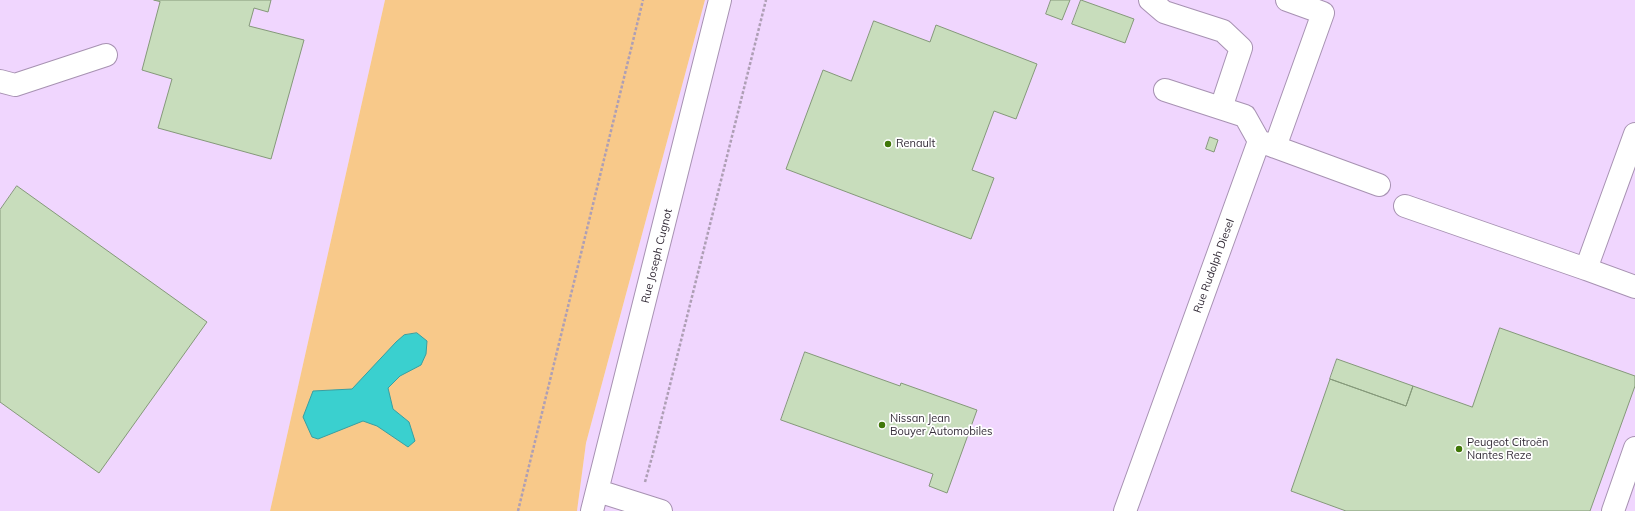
<!DOCTYPE html>
<html>
<head>
<meta charset="utf-8">
<style>
  body { margin:0 }
  canvas { display:block; background:#f5e3fe }
</style>
</head>
<body>
<canvas width="1635" height="511"></canvas>
<script>
const g = document.querySelector('canvas').getContext('2d');
g.lineJoin = 'round';
function fill(path, color) { g.fillStyle = color; g.fill(path, 'evenodd'); }
function strokePath(path, color, width, dash) { g.strokeStyle = color; g.lineWidth = width; g.lineCap = dash ? 'butt' : 'round'; g.setLineDash(dash || []); g.stroke(path); }
function drawText(font, color, halo, rows, align = 'center') {
  g.font = font + ' Mulish,sans-serif'; g.lineWidth = 3.5; g.setLineDash([]); g.textBaseline = 'middle'; g.strokeStyle = halo; g.fillStyle = color; for (const [text, x, y, turn = 0] of rows) {
    g.save(); g.translate(x, y); g.rotate((+turn || 0) * Math.PI / 180); g.textAlign = isNaN(turn) ? turn : align; if (halo) g.strokeText(text, 0, 0); g.fillText(text, 0, 0); g.restore();
  }
}
fill(new Path2D(`
  M0,0h385l-115,511h-270z
  M705,0h930v511h-1058l9,-68z`), '#f0d6fe');
fill(new Path2D(`
  M385,0h320l-119,443 -9,68h-307z`), '#f8c98a');
const water = new Path2D(`
  M417,333l10,8 -1,13 -5,11 -21,11 -12,12 5,21 16,13 6,19 -7,6 -31,-21 -14,-5 -45,18 -6,-2 -9,-20 10,-26 39,-2 44,-47 8,-7z`);
fill(water, '#3ad0cf');
strokePath(water, '#389fa2', 1);
const building = new Path2D(`
  M154,0h117l-3,12 -14,-4 -5,18 55,14 -33,119 -113,-31 14,-49 -30,-9 18,-68z
  M1051,0h19l-8,20 -16,-6z
  M1081,0l53,19 -9,24 -53,-19z
  M874,21l56,21 6,-17 101,39 -21,55 -22,-8 -22,59 22,8 -23,61 -185,-70 37,-99 28,11z
  M1210,137l8,3 -4,12 -8,-3z
  M17,186l190,136 -108,151 -99,-71v-192z
  M1500,328l135,48v10l-45,125h-244l-55,-20 39,-112 76,27 7,-20 59,21z
  M805,352l95,34 1,-3 76,27 -30,83 -18,-7 4,-12 -152,-54z
  M1337,359l76,27 -7,20 -76,-27z`);
fill(building, '#c8ddbc');
strokePath(building, '#85997a', 1);
const minor = new Path2D(`
  M1150,0l14,12 59,19 18,17 -20,60
  M0,81l15,4 91,-30
  M1165,90l80,26 14,25
  M1635,134l-49,135 49,18
  M1275,147l48,-134 -36,-13
  M1405,206l181,63
  M598,491l63,20
  M592,511l128,-511
  M1125,511l134,-370 120,44
  M1613,511l22,-63`);
strokePath(minor, '#a792b2', 24);
strokePath(new Path2D(`
  M645,482l7,-25 114,-457
  M518,511l125,-511`), '#ae9fb5', 2.5, [3, 2]);
strokePath(minor, '#fff', 22);
for (const [x, y, r, color] of [
  [888,144,4,"#407708"],
  [882,425,4,"#407708"],
  [1459,449,4,"#407708"]
]) { const dot = new Path2D(); dot.arc(x, y, r, 0, 2 * Math.PI); g.fillStyle = color; g.fill(dot); strokePath(dot, '#fff', 1.5); }
drawText('11px', '#352d39', '#fff', [
  ["Renault",896,144],
  ["Nissan Jean",890,419],
  ["Bouyer Automobiles",890,432],
  ["Peugeot Citroën",1467,443],
  ["Nantes Reze",1467,456]
], 'left');
drawText('11px', '#352d39', '#fff', [
  ["Rue Joseph Cugnot",657,256,-76],
  ["Rue Rudolph Diesel",1214,266,-70]
]);
</script>
</body>
</html>
